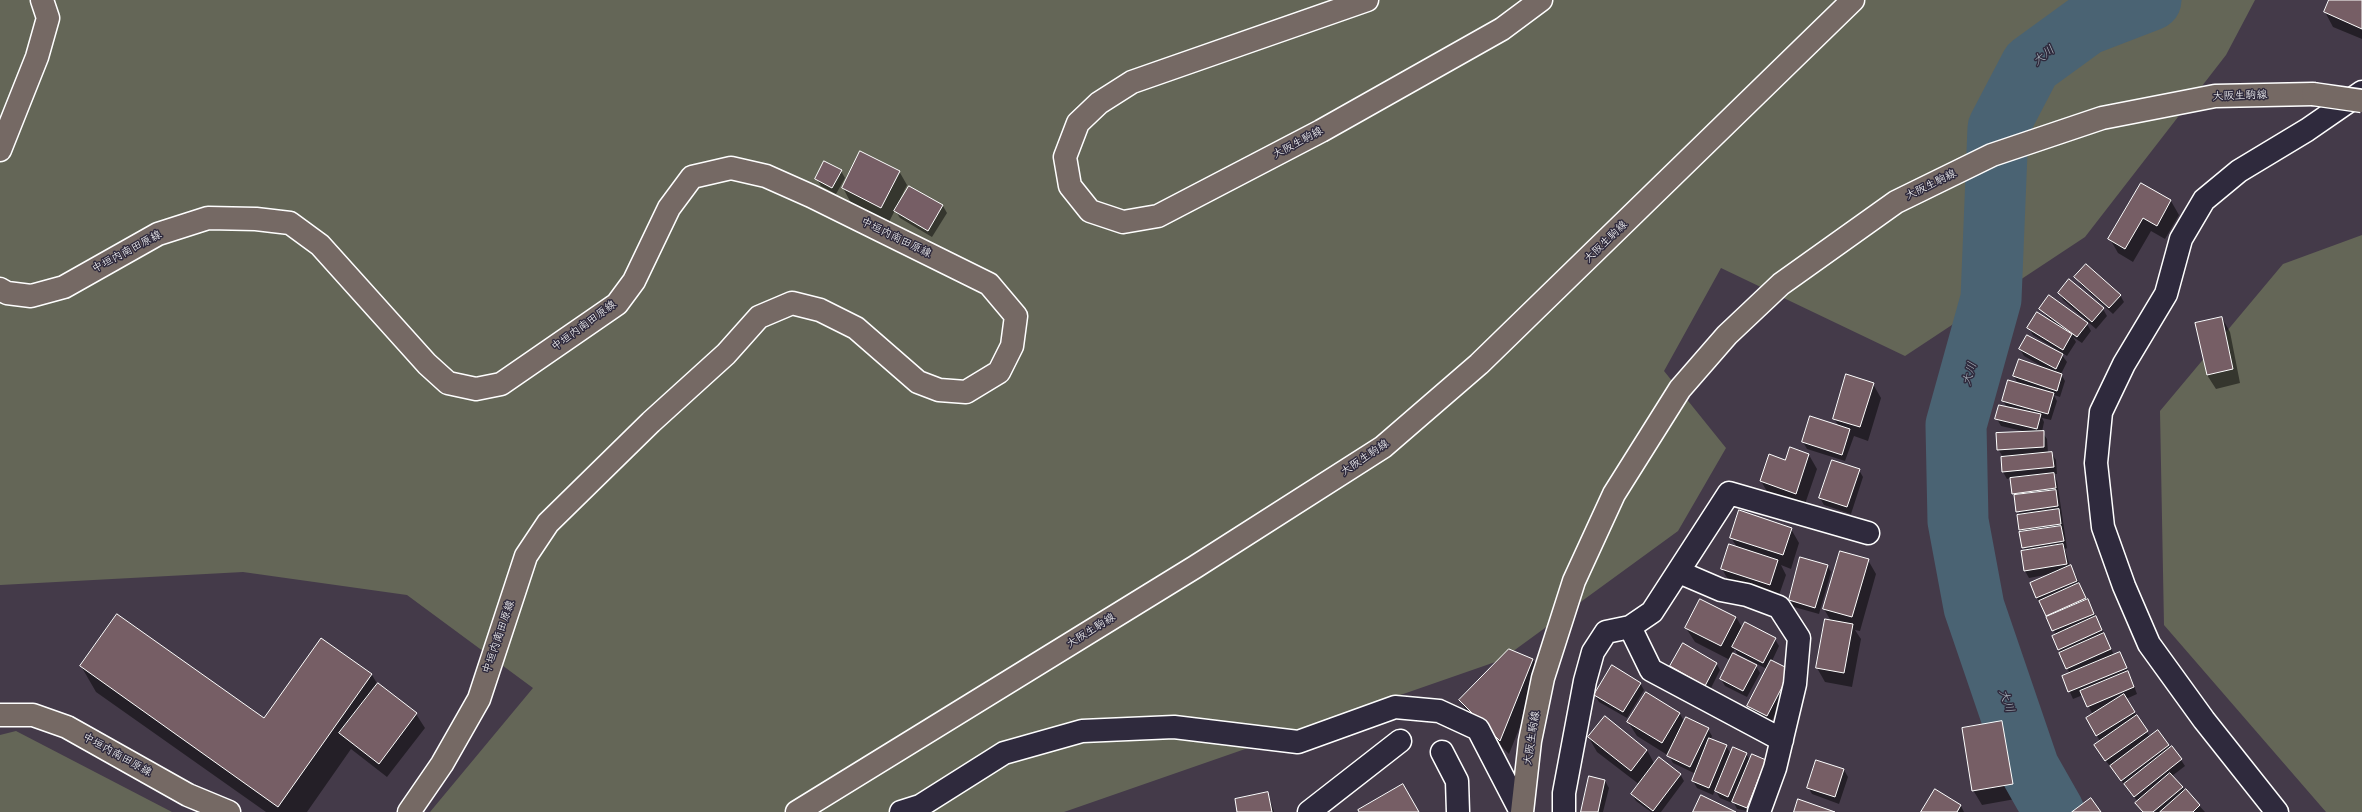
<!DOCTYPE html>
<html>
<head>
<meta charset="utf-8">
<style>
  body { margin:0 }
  canvas { display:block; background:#443a49 }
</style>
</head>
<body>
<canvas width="2362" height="812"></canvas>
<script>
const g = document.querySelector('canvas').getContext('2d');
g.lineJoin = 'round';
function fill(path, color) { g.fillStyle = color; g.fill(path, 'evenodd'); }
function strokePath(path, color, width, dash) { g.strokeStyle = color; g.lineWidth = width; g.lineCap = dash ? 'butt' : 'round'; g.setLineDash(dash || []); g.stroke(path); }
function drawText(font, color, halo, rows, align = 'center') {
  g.font = font + ' Pangolin,"Klee One",sans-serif'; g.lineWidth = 3; g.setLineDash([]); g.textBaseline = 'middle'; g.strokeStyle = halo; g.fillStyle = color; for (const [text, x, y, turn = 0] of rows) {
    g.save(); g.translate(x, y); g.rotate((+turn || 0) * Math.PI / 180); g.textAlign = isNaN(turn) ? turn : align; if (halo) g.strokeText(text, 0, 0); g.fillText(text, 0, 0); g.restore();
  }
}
fill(new Path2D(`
  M0,0h2255l-29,55 -141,182 -180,119 -184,-88 -57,103 62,77 -48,83 -177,129 -437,152h-634l103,-124 -126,-93 -164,-23 -243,13z
  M2362,235v577h-36l-162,-187 -4,-214 123,-147z
  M16,731l156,81h-172v-77z`), '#646657');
fill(new Path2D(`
  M2331,0h31v39l-29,-12 -8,-15z
  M861,152l38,19 8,14 -9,18 12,-16 33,19 4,7 -15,24 -32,-19 -5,-8 -6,12 -38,-19 -8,-15z
  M841,171l4,7 -9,16 -15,-8 -4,-7z
  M2141,184l30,17 8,14 -14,24 -14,-8 -18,31 -15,-9 -8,-14z
  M2076,277l44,18 4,7 -11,12 -33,-30z
  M2059,293l44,16 4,7 -11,13 -33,-29z
  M2040,309l47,15 4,7 -9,12 -9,-6 3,5 -9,14 -34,-21 -4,-7 20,-9z
  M2222,318l8,14 10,51 -24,6 -9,-14z
  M2020,349l42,6 5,7 -6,12 4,7 -5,16 -6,-2 3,6 -6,19 -9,-2 2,4 -2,10 5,7 1,14h3l5,7 1,14h-4l4,7 10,67 -2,1 5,18 5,7 39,81 9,5 7,15 7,19 -11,5 24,38 18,8 13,15 4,6 -13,10 33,36h-63l-6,-9 2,-1 -39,-50 1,-11 -13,-22 6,-4 -10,-20 -10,4 -10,-22 7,-3 -10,-21 -4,-18 -19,-37 14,-24 -22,4 -4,-7 -3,-19 3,-1 -7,-35h2l-9,-38 -4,1 -4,-7v-15l-5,-8 29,-17 -26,-6 -4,-7 10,-12 -4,-6 15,-17 -4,-8 31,-8 -21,-12z
  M1873,384l8,14 -13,43 -14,-5 -9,25 -38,-12 -4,-7 36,-16 -5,-7z
  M1809,455l8,14 -13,38 -35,-12 -8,-14 25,-20z
  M1859,470l4,7 -12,37 -27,-9 -4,-7z
  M1791,529l8,14 -8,26 -10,-4 5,10 -8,23 -48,-15 -8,-14 15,-22 -6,-9z
  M1868,560l8,14 -16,57 -5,-1 6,9 -9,48 -27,-5 -8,-14 14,-47 -7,-12z
  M1827,565l4,7 -12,42 -25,-7 -4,-7z
  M1736,617l7,12 32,10 4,7 -7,15 22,16 -23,45 -19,-9 -4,-7 19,-37 -30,-15 -2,-5 -3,5 24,12 4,7 -13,24 -22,-11 -4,-7 9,-19 -35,-18 -9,-14z
  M321,640l51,35 6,10 38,29 9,14 -38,49 -36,-28 -44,63h-41l-170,-120 -15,-26 184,54z
  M1533,659l8,15 -32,80 -41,-40 -8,-14z
  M1716,663l4,7 -11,22 -34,-19 -4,-7z
  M1640,683l4,7 -17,28 -28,-16 -4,-7z
  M1646,693l34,21 5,9 23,6 4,7 -1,3 15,7 5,8h15l4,6 16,1 -14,51 -15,-3 -4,-8 -1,2 -12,-5 -5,-8 -2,5 -16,-7 -4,-7 3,-7 -23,-11 -4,-7 -32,-20 -9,-14z
  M2002,722l8,14 11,62 -39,7 -9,-15z
  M1589,738l58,12 8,15 25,9 4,7 -23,31h-10l-15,-11 -4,-7 8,-9 -43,-33z
  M1816,761l28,9 4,7 -9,27 -27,-10 -4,-7z
  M1605,781l4,7 -6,24h-21z
  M1936,790l25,16 3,6h-42z
  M1268,793l6,19h-36z`), '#0007');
strokePath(new Path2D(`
  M2054,812l-25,-44 -55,-161 -16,-86 -2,-96 35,-126 7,-171 33,-63 55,-40 65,-25`), '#4a6373', 61);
const building = new Path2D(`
  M2329,0h33v29l-38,-17z
  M860,151l40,20 -19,37 -39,-20z
  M824,161l18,9 -10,18 -17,-9z
  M2141,183l30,17 -14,26 -14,-8 -18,31 -17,-10z
  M909,186l34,19 -15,26 -34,-20z
  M2086,264l35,31 -12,13 -35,-31z
  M2069,279l35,29 -12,14 -34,-29z
  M2049,295l39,28 -11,14 -38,-28z
  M2037,312l35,22 -9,16 -36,-22z
  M2222,317l11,52 -26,6 -12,-52z
  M2027,335l36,19 -7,15 -37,-20z
  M2019,359l43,15 -5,17 -44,-15z
  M1846,374l28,9 -14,44 -27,-8z
  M2008,380l46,13 -6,21 -46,-13z
  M1999,405l42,9 -4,15 -42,-10z
  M1810,416l40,13 -8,26 -40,-13z
  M2044,431v16l-47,3 -1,-17z
  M1790,447l19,7 -13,40 -36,-13 9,-27 16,6z
  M2052,452l2,15 -52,5 -1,-15z
  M1832,460l28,9 -13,38 -28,-9z
  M2054,473l2,15 -44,6 -2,-16z
  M2056,490l2,16 -42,6 -2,-17z
  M2059,509l2,15 -42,6 -2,-15z
  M1739,510l53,18 -9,27 -53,-17z
  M2061,526l3,15 -42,7 -3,-16z
  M1729,544l49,16 -8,25 -49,-16z
  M2063,544l4,20 -43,7 -3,-20z
  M1840,551l29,8 -17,58 -29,-8z
  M1800,557l28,8 -13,43 -26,-8z
  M2071,565l6,16 -41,17 -6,-15z
  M2079,583l7,15 -40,18 -7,-15z
  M1700,599l36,18 -15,29 -36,-18z
  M2088,599l6,15 -42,17 -6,-14z
  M117,614l147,104 57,-80 51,36 -94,133 -198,-141z
  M2096,616l6,14 -44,20 -6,-14z
  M1825,619l28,5 -9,49 -28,-5z
  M1745,622l31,16 -13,25 -31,-16z
  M2104,633l7,16 -45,20 -7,-16z
  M1683,643l34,20 -12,23 -35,-20z
  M1509,649l24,10 -33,82 -41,-41z
  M2120,652l7,16 -59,24 -6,-16z
  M1733,653l24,12 -14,26 -23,-12z
  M1771,660l20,10 -24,46 -20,-10z
  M1612,665l29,18 -18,29 -29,-17z
  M2128,671l6,16 -47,20 -7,-16z
  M378,683l39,30 -38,51 -40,-31z
  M1646,692l34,21 -18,30 -35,-21z
  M2124,694l11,18 -39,24 -10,-18z
  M2137,715l11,16 -43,30 -11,-16z
  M1605,716l42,34 -16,21 -43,-34z
  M1686,717l23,11 -19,39 -23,-11z
  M2002,721l11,63 -41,7 -10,-63z
  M2158,730l11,15 -48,36 -11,-15z
  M1709,738l18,7 -18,43 -17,-7z
  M2172,746l10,13 -48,38 -10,-13z
  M1733,747l14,6 -19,44 -13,-6z
  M1752,754l14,6 -19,48 -15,-6z
  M1659,757l22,17 -28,37 -22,-17z
  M1816,760l28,9 -9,28 -28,-9z
  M2170,773l13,14 -30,25h-10l-8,-9z
  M1589,776l16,4 -7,32h-17z
  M1403,784l16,28h-60l-1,-2z
  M1935,789l26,16 -4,7h-36z
  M2186,789l14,16 -7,7h-33z
  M1268,792l4,20h-35l-2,-13z
  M1701,795l35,17h-43z
  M2091,798l10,14h-29z
  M1798,799l37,13h-41z`);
fill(building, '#765e65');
strokePath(building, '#fff', 1);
const minor = new Path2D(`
  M1679,572l42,18 26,5 32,12 20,31 -4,46 -20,84 -16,44
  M1630,627l21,43 131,70
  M1442,752l15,29 1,31
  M901,812l19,-6 84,-53 78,-22 92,-4 124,15 97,-35 44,4 39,18 43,83
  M1309,812l91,-71
  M1564,812v-19l21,-112 8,-29 13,-20 24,-5 22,-15 77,-119 139,40
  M2277,812l-73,-92 -55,-76 -25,-58 -21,-59 -7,-64 5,-51 23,-48 42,-70 15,-55 23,-39 35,-29 68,-41 55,-38`);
const major = new Path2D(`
  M1367,0l-235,82 -33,21 -21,20 -13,34 5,29 20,25 33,11 35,-6 163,-85 181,-102 39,-29
  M0,150l37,-93 11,-39 -6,-18
  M0,289l7,4 24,3 33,-9 94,-53 50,-16 48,1 34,4 30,22 107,119 21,19 28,6 25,-5 116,-80 17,-23 35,-73 23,-31 39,-9 35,8 45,20 178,88 27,32 -4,30 -13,26 -33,20 -27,-2 -21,-8 -62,-54 -36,-18 -28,-7 -33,14 -33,37 -75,68 -103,101 -22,33 -47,143 -37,65 -33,48
  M0,715h33l34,12 121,68 41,17
  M797,812l398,-245 188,-120 96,-83 374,-364
  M1522,812l8,-71 13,-63 31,-97 40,-87 66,-105 47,-54 54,-51 115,-82 96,-47 110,-37 113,-22 98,-2`);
strokePath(minor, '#fff', 25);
strokePath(major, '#fff', 25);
strokePath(minor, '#2f2a3d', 22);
strokePath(major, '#756964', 22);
const majorBridge = new Path2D(`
  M2313,94l49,7`);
strokePath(majorBridge, '#fff', 25, []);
strokePath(majorBridge, '#756964', 22);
drawText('11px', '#fff', '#2f2a3d', [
  ["大阪生駒線",2240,96,-2],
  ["大阪生駒線",1298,143,-28],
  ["大阪生駒線",1931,185,-26],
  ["中垣内南田原線",896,238,26],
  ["大阪生駒線",1606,242,-44],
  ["中垣内南田原線",127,252,-28],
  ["中垣内南田原線",584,326,-36],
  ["大阪生駒線",1365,458,-34],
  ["大阪生駒線",1091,631,-32],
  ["中垣内南田原線",499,637,-71],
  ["大阪生駒線",1532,738,-81],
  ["中垣内南田原線",117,755,29]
]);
drawText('italic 12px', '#aeb9c0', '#2f2a3d', [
  ["大川",2044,56,-38],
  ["大川",1970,374,-74],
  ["大川",2006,701,71]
]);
</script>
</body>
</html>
